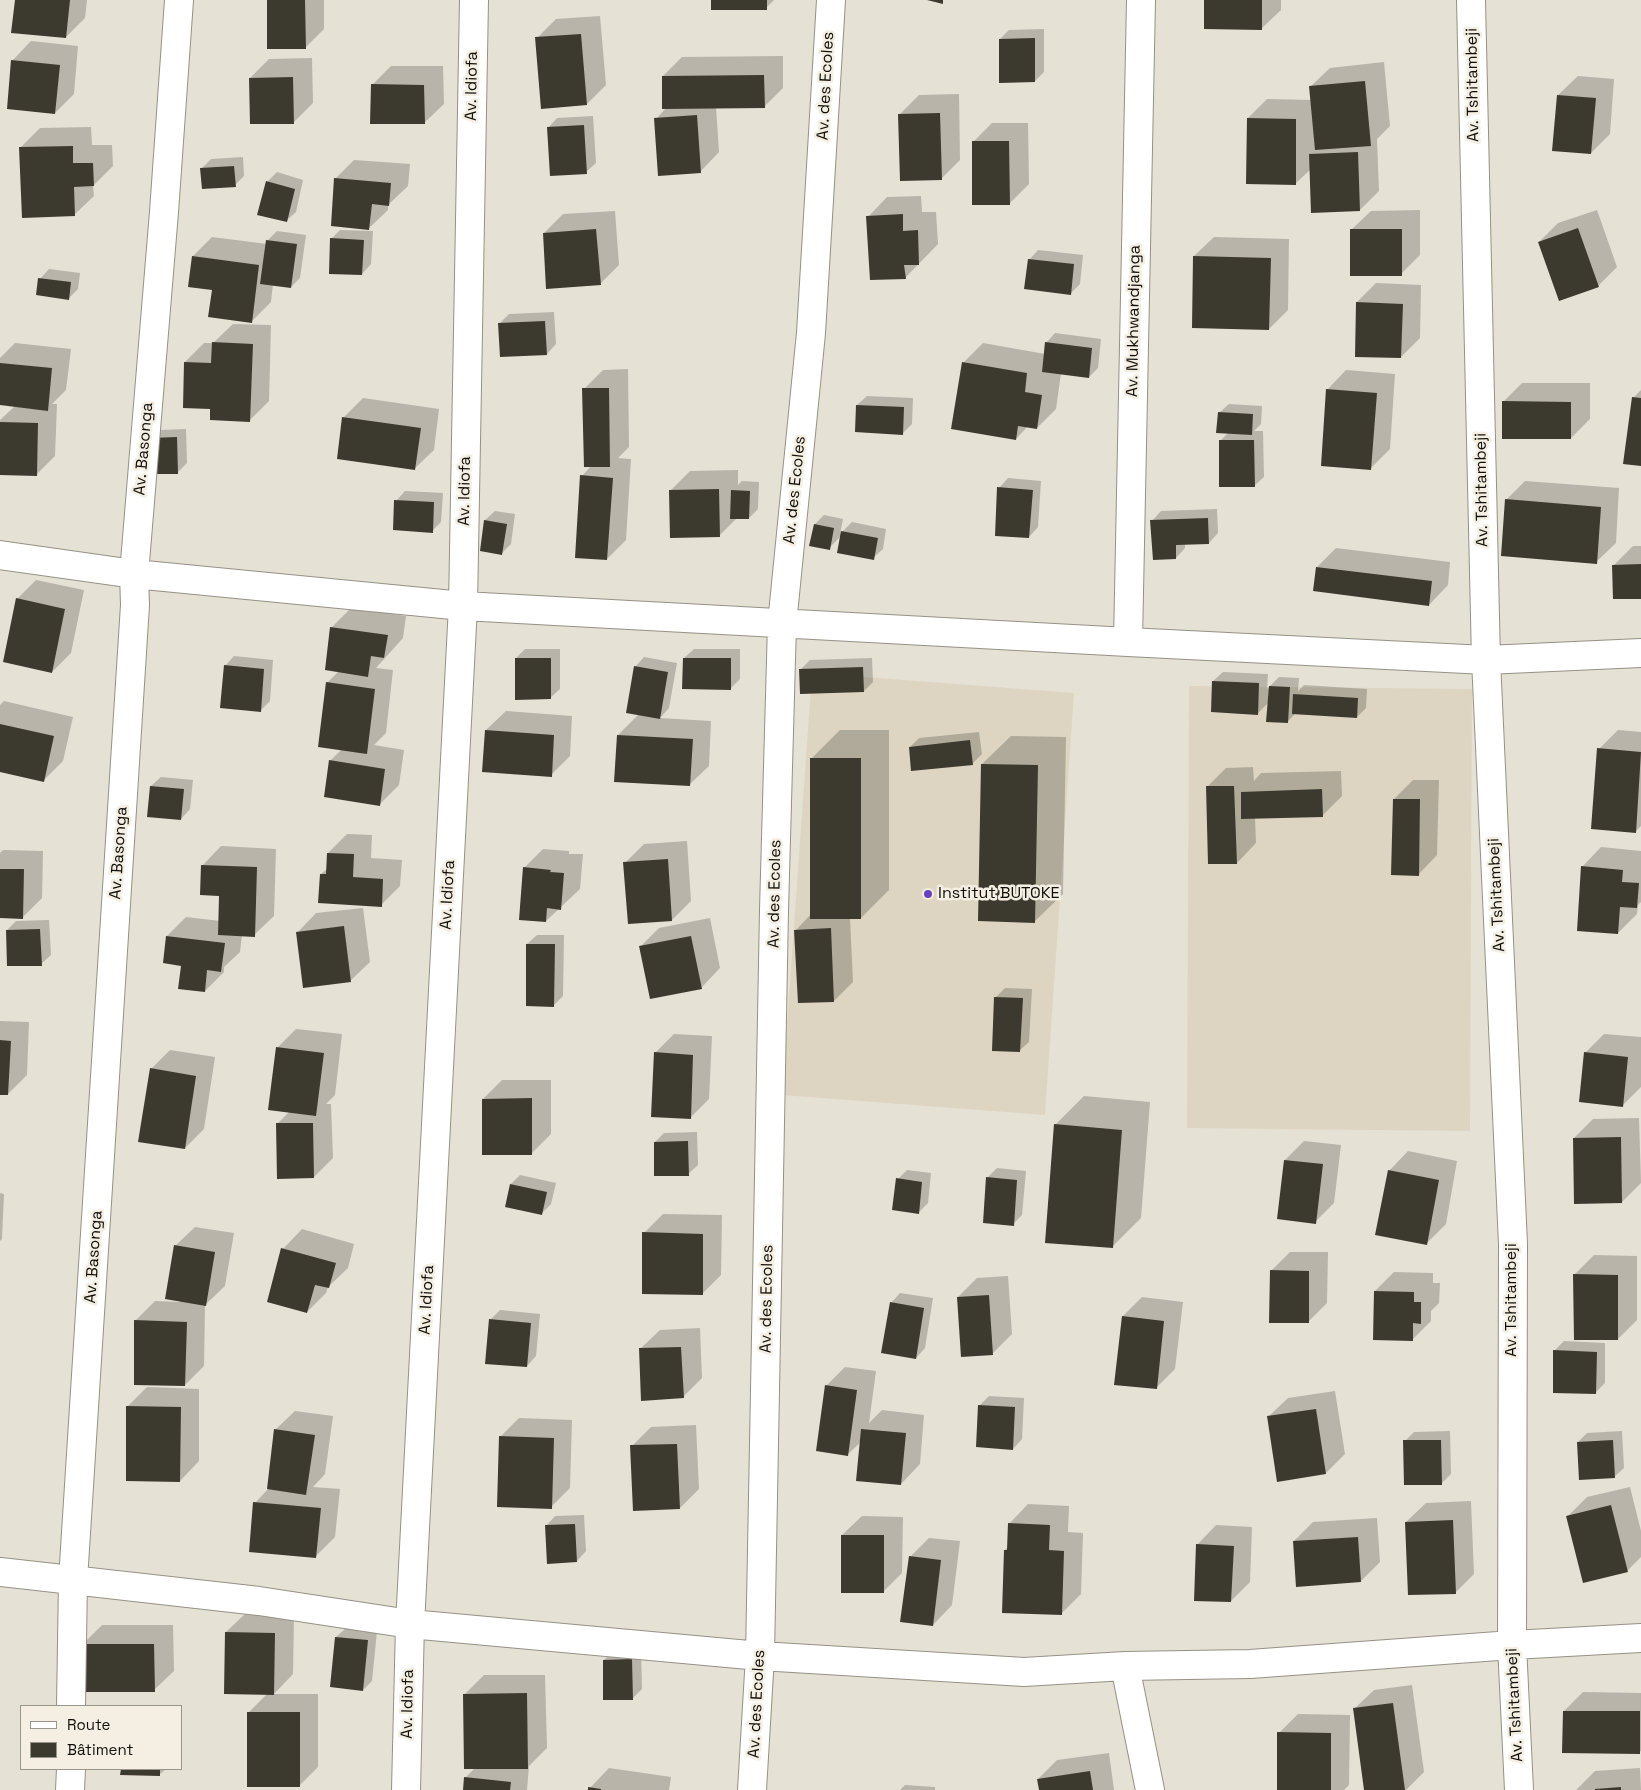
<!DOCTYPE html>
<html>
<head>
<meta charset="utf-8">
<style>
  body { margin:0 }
  #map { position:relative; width:1641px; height:1790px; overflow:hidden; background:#e6e1d5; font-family:"Space Grotesk",sans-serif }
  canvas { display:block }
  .legend { position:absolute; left:20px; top:1705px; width:162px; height:65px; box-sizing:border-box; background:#f4efe2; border:1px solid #98958c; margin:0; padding:6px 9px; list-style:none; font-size:15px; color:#0f0e0a }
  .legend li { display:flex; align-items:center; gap:10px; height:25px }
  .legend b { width:25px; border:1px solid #98958c }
</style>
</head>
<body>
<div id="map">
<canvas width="1641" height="1790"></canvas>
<ul class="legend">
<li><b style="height:6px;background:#fff"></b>Route</li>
<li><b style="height:14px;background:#3c392e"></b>Bâtiment</li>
</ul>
</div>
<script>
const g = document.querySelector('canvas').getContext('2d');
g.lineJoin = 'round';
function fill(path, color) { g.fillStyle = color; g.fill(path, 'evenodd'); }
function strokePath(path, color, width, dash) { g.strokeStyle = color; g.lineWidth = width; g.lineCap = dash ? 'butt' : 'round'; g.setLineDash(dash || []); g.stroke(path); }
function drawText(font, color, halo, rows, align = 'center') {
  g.font = font + ' "Space Grotesk",sans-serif'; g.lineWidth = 5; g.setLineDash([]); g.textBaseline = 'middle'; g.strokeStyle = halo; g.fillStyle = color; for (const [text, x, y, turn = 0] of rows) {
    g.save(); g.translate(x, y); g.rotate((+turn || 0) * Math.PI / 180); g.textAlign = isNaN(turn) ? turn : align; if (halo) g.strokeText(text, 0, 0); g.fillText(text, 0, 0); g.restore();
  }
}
fill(new Path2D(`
  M812,673l262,20 -29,422 -263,-20z
  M1189,686l283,3 -2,442 -283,-3z`), '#ddd5c2');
fill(new Path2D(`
  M16,0h71l-2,18 -19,19z
  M268,0h56v29l-19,19z
  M712,0h62l-8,8z
  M1206,0h75v10l-20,19z
  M600,16l6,69 -19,19 -50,-66 19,-19z
  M1044,29v43l-9,9 -35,-42 9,-9z
  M31,41l47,5 -4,48 -19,19 -43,-52z
  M783,56v32l-19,19h-48l3,45 -19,20 -44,-53 11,-12 -4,-31 19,-19z
  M312,58l1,45 -19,19 -44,-44 19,-19z
  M1384,62l6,64 -13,13 2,52 -19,19 -49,-41 -16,15 -47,-66 19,-19 45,1 -2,-13 20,-19z
  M391,66h52l1,38 -20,19 -52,-38z
  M1578,76l36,3 -4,55 -19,19 -38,-3 5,-55z
  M959,94l1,66 -19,19 -41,-65 19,-19z
  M593,116l3,47 -10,9 -38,-44 9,-10z
  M992,123h36l1,61 -20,20 -36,-62z
  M91,127l1,18h20l1,21 -20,20 1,10 -20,19 -53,-68 19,-19z
  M243,157l1,19 -9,9 -34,-16 10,-10z
  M354,160l56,4 -2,22 -20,19v5l-21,20 -32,-51z
  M277,172l26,8 -7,32 -10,9 -19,-39z
  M921,196l1,16h14l2,32 -33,34 -37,-61 19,-20z
  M1420,210v45l-19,19 -50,-44 20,-19z
  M1597,210l20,57 -19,19 -59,-44 19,-19z
  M615,211l4,54 -19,19 -56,-51 19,-19z
  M340,230l33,1 -2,33 -9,10 -31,-35z
  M277,231l29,4 -6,43 -9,9 -18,-3 -2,18 -19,19 -38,-32 -21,-33 19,-19 55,7 1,-4z
  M1214,237l75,2 -1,71 -19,19 -75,-73z
  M1038,250l45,5 -3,29 -9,9 -42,-33z
  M49,269l31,4 -2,16 -10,10 -28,-20z
  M1376,283l45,2 -1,53 -19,19 -44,-55z
  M554,312l2,32 -9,10 -47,-31 9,-9z
  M233,324l38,1 -2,76 -19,19 -39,-12 -26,-46 19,-19h9z
  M1055,333l46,6 -3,29 -9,9 -28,-4 -5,36 -19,19 -9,-2 -12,13 -52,-77 19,-19 62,11 1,-11z
  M15,343l56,6 -5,41 -14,14h5l-2,52 -19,19 -36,-1v-54l15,-14 -15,-2v-46z
  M628,369l1,78 -11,11 13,1 -5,81 -19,19 -25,-83 9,-10 -7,-77 19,-19z
  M1346,370l49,4 -5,75 -19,19 -44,-78z
  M1522,383h68v36l-19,19 -68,-36z
  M1641,390v75l-8,-67z
  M867,396l46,2 -1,26 -10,10 -45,-29z
  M363,398l76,11 -5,41 -20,19 -70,-52z
  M1229,404l33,2 -1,18 -7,7h9l1,46 -10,9 -34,-45 9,-9 -10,-19z
  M186,429l1,34 -10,10 -26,-34 9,-9z
  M738,470v15l4,-4 17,1 -1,27 -9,9h-12l-18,18 -48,-46 19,-19z
  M1008,478l33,3 -3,46 -9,10 -30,-49z
  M1525,481l94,7 -3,55 -20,19 -90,-62z
  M405,491l38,2 -2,29 -9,9 -36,-30z
  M1217,509l1,24 -9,10 -24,1v4l-9,10 -24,-37 9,-10z
  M495,511l20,3 -4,30 -10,10 -16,-34z
  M824,515l19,4 -3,15 12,-12 34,7 -3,20 -10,9 -32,-22 -12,12 -14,-24z
  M1633,546h8v51l-27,-32z
  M1336,548l114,14 -2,23 -19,20 -112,-38z
  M36,580l48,10 -13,63 -19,19 -35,-73z
  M351,608l55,8 -3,22 -27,30 17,2 -7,63 -12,12 30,5 -5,35 -19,19 -50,-43 12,-12 -15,-66 12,-12 -7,-44z
  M525,649h35v40l-10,9 -34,-40z
  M694,649h46v30l-10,10 -46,-31z
  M234,656l39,4 -3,41 -9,9 -36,-44z
  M644,657l33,6 -8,45 -9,10 51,3 -2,45 -20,19 -71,-50 21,-21 -4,-47z
  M872,658l1,24 -9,9 -64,-21 10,-10z
  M1223,672l45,2 -1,15 12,-12 20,1 -1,13 6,-6 63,4 -1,19 -9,9 -61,-4 -9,9 -18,-20 -12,12 -44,-33z
  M4,701l69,16 -10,44 -19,19 -44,-10v-65z
  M506,711l66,5 -2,40 -19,19 -65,-45z
  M840,730h49v160l-28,28h-11l3,64 -19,19 -38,-71 15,-16 1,-156z
  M1618,730l23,2v94l-6,6 -36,-83z
  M979,732l3,22 -10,10 -62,-17 9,-9z
  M1011,736l55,1 -3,157 -29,28 -52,-158z
  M1253,767l1,14 7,-8 80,-2 1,25 -19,19 -68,3 1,25 -19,20 -30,-76 19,-19z
  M161,777l32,3 -3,29 -9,10 -30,-33z
  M1413,780h26l-2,75 -19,20 -24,-76z
  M347,834l25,1 -1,23 31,2 -2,26 -19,19 -60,-31 7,-6v-15z
  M687,841l4,60 -19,19 -47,-57 19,-19z
  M221,846l55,3 -2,67 -20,19h-12l-2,17 -16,15v5l-19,19 -23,-27 -15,-28 19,-19 34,4 1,-26 -19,-29z
  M1601,847l40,4v51l-3,3 -1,9 -19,19 -36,-66z
  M543,849l26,2v3h14l-3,35 -34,32 -22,-53z
  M3,850l40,1 -1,47 -19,19h-23v-64z
  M363,908l7,54 -20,19 -53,-48 19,-20z
  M710,918l10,50 -19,20 -61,-41 19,-19z
  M49,920l2,35 -10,9 -34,-34 9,-9z
  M537,935h27l-1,61 -9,9 -27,-61z
  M1005,988l27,1 -3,53 -10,9 -23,-54z
  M0,1021l29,1 -2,53 -19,19h-8z
  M296,1029l46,5 -7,61 -9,9h5l2,54 -19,19 -37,-53 12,-12 -12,-64z
  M674,1034l38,2 -3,63 -19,19 -35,-65z
  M1604,1034l37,3v50l-19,19 -37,-53z
  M170,1050l45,7 -11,72 -19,19 -34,-79z
  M502,1080h49v54l-19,19 -49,-54z
  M1084,1096l66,6 -9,116 -29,29 -57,-122z
  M1639,1118l2,65 -19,19 -48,-64 19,-19z
  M697,1132l1,33 -10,9 -33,-32 9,-9z
  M1304,1141l37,4 -7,58 -19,19 -30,-62z
  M1408,1151l49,10 -11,63 -19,19 -38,-72z
  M997,1168l29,3 -4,44 -9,9 -26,-46z
  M907,1170l24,3 -3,30 -9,9 -21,-33z
  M520,1175l36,8 -5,21 -9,9 -31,-29z
  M0,1193l4,1 -2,45 -2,2z
  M663,1214l59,1 -1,60 -19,19 -58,-61z
  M195,1227l39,6 -9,53 -20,19 -1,61 -19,19 -49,-65 19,-19 25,1 -5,-56z
  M302,1229l52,15 -6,24 -20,19 -2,6 -19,19 -24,-63z
  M1290,1252h38l-1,51 -19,19 -37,-51z
  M1594,1255l43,1v64l-19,19 -44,-64z
  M1394,1272l39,1v10h7l-1,20 -8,8v10l-19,19 -37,-49z
  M1008,1276l4,58 -20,20 -34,-57 19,-19z
  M900,1293l33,5 -8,50 -9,10 -25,-55z
  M1142,1297l41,5 -8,67 -19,19 -33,-72z
  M500,1310l40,4 -4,42 -9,10 -37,-46z
  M700,1328l2,50 -19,19 -43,-48 20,-19z
  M1564,1341l41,2v40l-10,10 -41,-42z
  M845,1367l31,4 -7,52 13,-13 42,5 -4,49 -19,20 -39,-43 -14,13 -22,-68z
  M147,1387l52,2v72l-19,20 -52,-75z
  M1335,1391l10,63 -19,19 -58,-56 20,-19z
  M989,1396l35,2 -2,41 -9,10 -33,-44z
  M295,1411l38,5 -8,58 -12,13 27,2 -5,48 -19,19 -61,-53 13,-14 7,-59z
  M519,1418l53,2 -2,68 -19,19 -51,-70z
  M696,1425l3,64 -19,19 -48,-62 19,-19z
  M1450,1431l1,43 -9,9 -37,-42 9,-9z
  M1622,1431l2,37 -10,9 -36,-35 9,-9z
  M1630,1487l11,44v26l-14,14 -59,-55 19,-19z
  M1471,1501l3,73 -19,19 -49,-71 20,-19z
  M1028,1504l41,2 -1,26 15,1 -2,61 -20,20 -56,-64 3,-3 1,-23z
  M584,1515l2,36 -9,10 -31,-35 9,-10z
  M862,1516l41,1 -1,56 -19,19 -41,-57z
  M1377,1518l3,44 -19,19 -67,-40 19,-19z
  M1216,1525l36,2 -2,55 -19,19 -34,-56z
  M929,1538l31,3 -8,64 -19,20 -23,-68z
  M246,1613l48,1 -1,60 -19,20h44v73l-19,19 -51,-73 19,-19 -41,-62z
  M102,1625h71l1,46 -20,19 -71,-46z
  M346,1628l31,3 -5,50 -9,9 -32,-4 5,-49z
  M641,1650l1,39 -9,9 -29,-38 9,-9z
  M484,1675h61l2,73 -18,18 -2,24h-63l1,-12 10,-10 -10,-74z
  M1412,1685l12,87 -18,18h-40l-12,-81 20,-19z
  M1583,1692l58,1v58l-2,1 -75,-41z
  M1298,1714l52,1 -1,70 -5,5h-66l1,-57z
  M1109,1753l5,37h-74l-2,-11 19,-19z
  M609,1768l62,9 -2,13h-80l1,-2z
  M1640,1768l1,22h-65l19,-19z
  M122,1769h44l-7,6 -37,-1z
  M905,1785l30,2v3h-35z`), '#0003');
fill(new Path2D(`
  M15,0h55l-4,38 -55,-5z
  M267,0h38l1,49h-39z
  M711,0h56v10h-56z
  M927,0h16v4z
  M1204,0h58v30l-58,-1z
  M581,34l6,71 -46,4 -6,-72z
  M1035,38v44l-36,1v-44z
  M11,60l49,5 -5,49 -48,-5z
  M764,75l1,33 -103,1v-33z
  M293,77l1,47h-44l-1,-46z
  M1365,81l6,65 -56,4 -6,-64z
  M371,84l53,1 1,39h-55z
  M1557,95l39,3 -5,56 -39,-3z
  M940,113l2,67 -42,1 -2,-67z
  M697,115l4,58 -43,3 -4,-58z
  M1247,118l49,1v66l-50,-1z
  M584,125l3,49 -37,2 -3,-49z
  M972,141h37l1,64h-38z
  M73,146v17h20l1,23 -20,1 1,29 -53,2 -3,-71z
  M1358,152l2,59 -49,2 -2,-59z
  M234,166l2,21 -34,2 -2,-21z
  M334,178l57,5 -2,23 -17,-2 -3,26 -38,-4z
  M266,181l29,8 -8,33 -30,-7z
  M903,214v17l15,-1 1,35h-15l2,14 -36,1 -4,-64z
  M1578,228l21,59 -40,14 -21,-59z
  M596,229l5,56 -55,4 -3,-56z
  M1350,229h52v47h-52z
  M330,238l34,2 -2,35 -33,-1z
  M266,240l31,4 -6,44 -31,-4z
  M192,256l67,9 -7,58 -44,-6 4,-27 -24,-3z
  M1193,256l78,2 -2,72 -77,-2z
  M1028,259l46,5 -3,31 -47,-6z
  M38,278l33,4 -2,18 -33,-5z
  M1356,302l47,2 -2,54 -46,-1z
  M545,321l2,34 -47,2 -2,-34z
  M212,342l41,2 -3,78 -40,-2v-11l-27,-1 1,-46 27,1z
  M1045,342l47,6 -3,30 -47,-6z
  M962,362l65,11 -2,19 17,3 -5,34 -19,-3 -2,14 -65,-11z
  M0,363l52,5 -4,43 -48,-6z
  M582,388h27l1,79h-26z
  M1326,389l51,4 -6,77 -50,-4z
  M1632,397l9,1v68l-18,-2z
  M1502,401l69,1v37h-69z
  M856,405l48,2 -1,28 -48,-3z
  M1218,412l35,2 -1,21 -36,-2z
  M342,417l79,11 -6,42 -78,-11z
  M0,422l38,1 -1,53 -37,-1z
  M177,437l1,37h-27l-1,-36z
  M1219,440h35l1,47h-36z
  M580,475l33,3 -6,82 -32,-2z
  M997,487l36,3 -4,48 -34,-2z
  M719,489l1,48 -50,1 -1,-48z
  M731,490l19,1 -1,28h-19z
  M1505,499l96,8 -4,57 -96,-8z
  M394,500l40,2 -1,31 -40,-3z
  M1208,518l1,26 -33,1v14l-23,1 -3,-40z
  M484,520l23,4 -5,31 -22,-4z
  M814,524l20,4 -4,22 -21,-4z
  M841,531l37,7 -4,22 -37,-7z
  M1641,564v35h-28l-1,-34z
  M1316,567l116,14 -3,25 -116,-15z
  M16,598l49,11 -13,64 -49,-11z
  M330,627l58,8 -4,23 -13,-2 -3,21 -43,-7z
  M515,658h36v41l-36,1z
  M683,658h48v32l-49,-1z
  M224,665l40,4 -3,43 -41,-4z
  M634,666l34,6 -8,47 -34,-6z
  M863,667l1,25 -64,2 -1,-25z
  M1212,681l47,2 -1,32 -47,-3z
  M326,682l49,7 -8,65 -49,-7z
  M1269,686l21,1 -2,36 -22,-1z
  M1293,694l65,4 -1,20 -65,-4z
  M0,724l54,12 -10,46 -44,-10z
  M485,730l69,5 -2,42 -70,-5z
  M617,735l76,4 -3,47 -76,-4z
  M970,740l3,25 -62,6 -2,-24z
  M1597,748l44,4 -5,81 -45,-4z
  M810,758h51v161h-51z
  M329,760l56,9 -5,37 -56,-9z
  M981,764l57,1 -3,158 -57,-2z
  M150,786l34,3 -3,31 -34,-3z
  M1206,786h28l3,78h-29z
  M1322,789l1,28 -82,2v-27z
  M1393,799h27l-1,77 -28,-1z
  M327,853l27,1 -1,23 30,2 -1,28 -64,-4 2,-29h6z
  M668,859l4,62 -44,3 -5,-62z
  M201,865l56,2 -2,70 -37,-2 1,-39 -19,-1z
  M1581,866l42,4 -1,12 17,1 -2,25 -17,-1 -2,27 -41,-3z
  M523,867l28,3 -1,2 14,1 -3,37 -14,-2 -1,14 -27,-2z
  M0,869h24l-1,50 -23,-1z
  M344,926l7,56 -48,6 -7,-56z
  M831,928l3,74 -36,1 -4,-73z
  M40,929l2,37h-35l-1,-36z
  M166,936l59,7 -4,29 -14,-2 -2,22 -27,-3 3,-23 -18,-3z
  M691,936l11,53 -52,10 -11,-53z
  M526,944h29l-1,63 -28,-1z
  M994,997l29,1 -3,54 -28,-1z
  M0,1040l11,1 -3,54h-8z
  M276,1047l48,6 -8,63 -48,-6z
  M654,1052l39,3 -2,64 -40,-2z
  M1584,1052l44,5 -5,50 -44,-5z
  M150,1068l46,8 -11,73 -47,-7z
  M532,1098v57h-50v-56z
  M276,1123h37l1,55 -37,1z
  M1054,1124l68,6 -9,118 -68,-5z
  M1621,1137l1,66 -48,1 -1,-66z
  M688,1141l1,35h-35v-34z
  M1284,1160l39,4 -7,60 -39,-5z
  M1388,1170l51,10 -12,65 -52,-10z
  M986,1177l31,3 -3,46 -31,-3z
  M896,1178l26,4 -3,32 -27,-4z
  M510,1184l37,8 -5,23 -37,-8z
  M642,1232l61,2v61l-61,-1z
  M174,1245l41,7 -9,54 -41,-7z
  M281,1248l55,15 -7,25 -14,-3 -8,28 -40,-11z
  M1270,1270l39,1v52h-40z
  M1573,1274l45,1v65h-44z
  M1374,1291l40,1v10h7v22l-8,-1v18l-40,-1z
  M989,1295l4,60 -32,2 -4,-60z
  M890,1302l34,6 -8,51 -35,-6z
  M1122,1316l42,5 -7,68 -43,-4z
  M489,1319l42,4 -4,44 -42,-3z
  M134,1320l53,2 -2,64 -51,-1z
  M681,1347l3,51 -43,3 -2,-53z
  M1553,1350l44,2 -1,42 -43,-1z
  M825,1385l32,5 -9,66 -32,-5z
  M978,1405l37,2 -2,43 -37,-3z
  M126,1406l55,1 -1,75 -54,-1z
  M1316,1409l10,65 -49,8 -10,-66z
  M274,1429l41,6 -9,60 -39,-6z
  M861,1429l45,4 -5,52 -45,-4z
  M499,1436l55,2 -2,71 -55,-2z
  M1403,1440h38l1,45h-38z
  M1613,1440l2,38 -36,2 -2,-38z
  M677,1444l3,65 -47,2 -3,-66z
  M253,1502l68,6 -5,50 -67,-6z
  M1611,1505l17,67 -45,11 -17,-67z
  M1453,1520l3,74 -48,1 -3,-73z
  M1008,1523l42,2 -1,25 15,1 -2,64 -60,-2 2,-63h3z
  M575,1524l2,38 -30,2 -2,-39z
  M841,1535h43v58h-43z
  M1358,1537l3,45 -65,5 -3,-46z
  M1196,1544l38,2 -3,56 -37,-1z
  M909,1556l32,4 -8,66 -33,-4z
  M225,1632l50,1 -1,62 -50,-1z
  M335,1637l33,3 -5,51 -33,-4z
  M81,1644h73l1,48h-73z
  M632,1659l1,41h-30v-40z
  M527,1693l1,76h-64l-1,-75z
  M1393,1703l12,87h-41l-11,-82z
  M1563,1711h77v43l-78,-1z
  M247,1712h53v75h-53z
  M1277,1732l54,1v57h-54z
  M121,1769h39v7l-40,-1z
  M1090,1771l3,19h-54l-2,-11z
  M464,1777l47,5 -1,8h-47z
  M588,1787l13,2v1h-13z
  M1621,1787v3h-26v-1z`), '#3c392e');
const street = new Path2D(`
  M1471,0l15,660 27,584 -1,401 7,145
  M0,555l134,19 329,32 665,36 358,18 155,-7
  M1128,642l13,-642
  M0,1572l259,29 151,23 350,32 264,16 101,-6 125,-2 262,-19 129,-7
  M1125,1666l25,124
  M71,1706l2,-126 62,-975 -1,-31 30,-362 15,-212
  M70,1790l1,-21
  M406,1790l4,-166 53,-1018 11,-606
  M752,1790l8,-134 14,-746 8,-286 29,-291 20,-333`);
strokePath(street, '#969185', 30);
strokePath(street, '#fff', 28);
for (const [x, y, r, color] of [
  [928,894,5,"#6742ba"]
]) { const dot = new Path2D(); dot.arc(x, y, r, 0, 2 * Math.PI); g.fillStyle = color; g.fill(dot); strokePath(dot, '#f4efe2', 2); }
drawText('16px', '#0f0e0a', '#f4efe2', [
  ["Av. Tshitambeji",1473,85,-91],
  ["Av. Idiofa",472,86,-89],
  ["Av. des Ecoles",826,86,-87],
  ["Av. Mukhwandjanga",1134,321,-89],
  ["Av. Basonga",144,449,-85],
  ["Av. des Ecoles",795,490,-84],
  ["Av. Tshitambeji",1482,490,-91],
  ["Av. Idiofa",465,491,-89],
  ["Av. Basonga",119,853,-86],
  ["Av. des Ecoles",775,894,-89],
  ["Av. Idiofa",448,895,-87],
  ["Av. Tshitambeji",1497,895,-93],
  ["Av. Basonga",94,1257,-86],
  ["Av. des Ecoles",767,1299,-89],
  ["Av. Idiofa",427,1300,-87],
  ["Av. Tshitambeji",1512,1300,-90],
  ["Av. Idiofa",408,1704,-89],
  ["Av. des Ecoles",757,1704,-87],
  ["Av. Tshitambeji",1515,1705,-93]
]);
drawText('16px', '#0f0e0a', '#f4efe2', [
  ["Institut BUTOKE",938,894]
], 'left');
</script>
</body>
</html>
